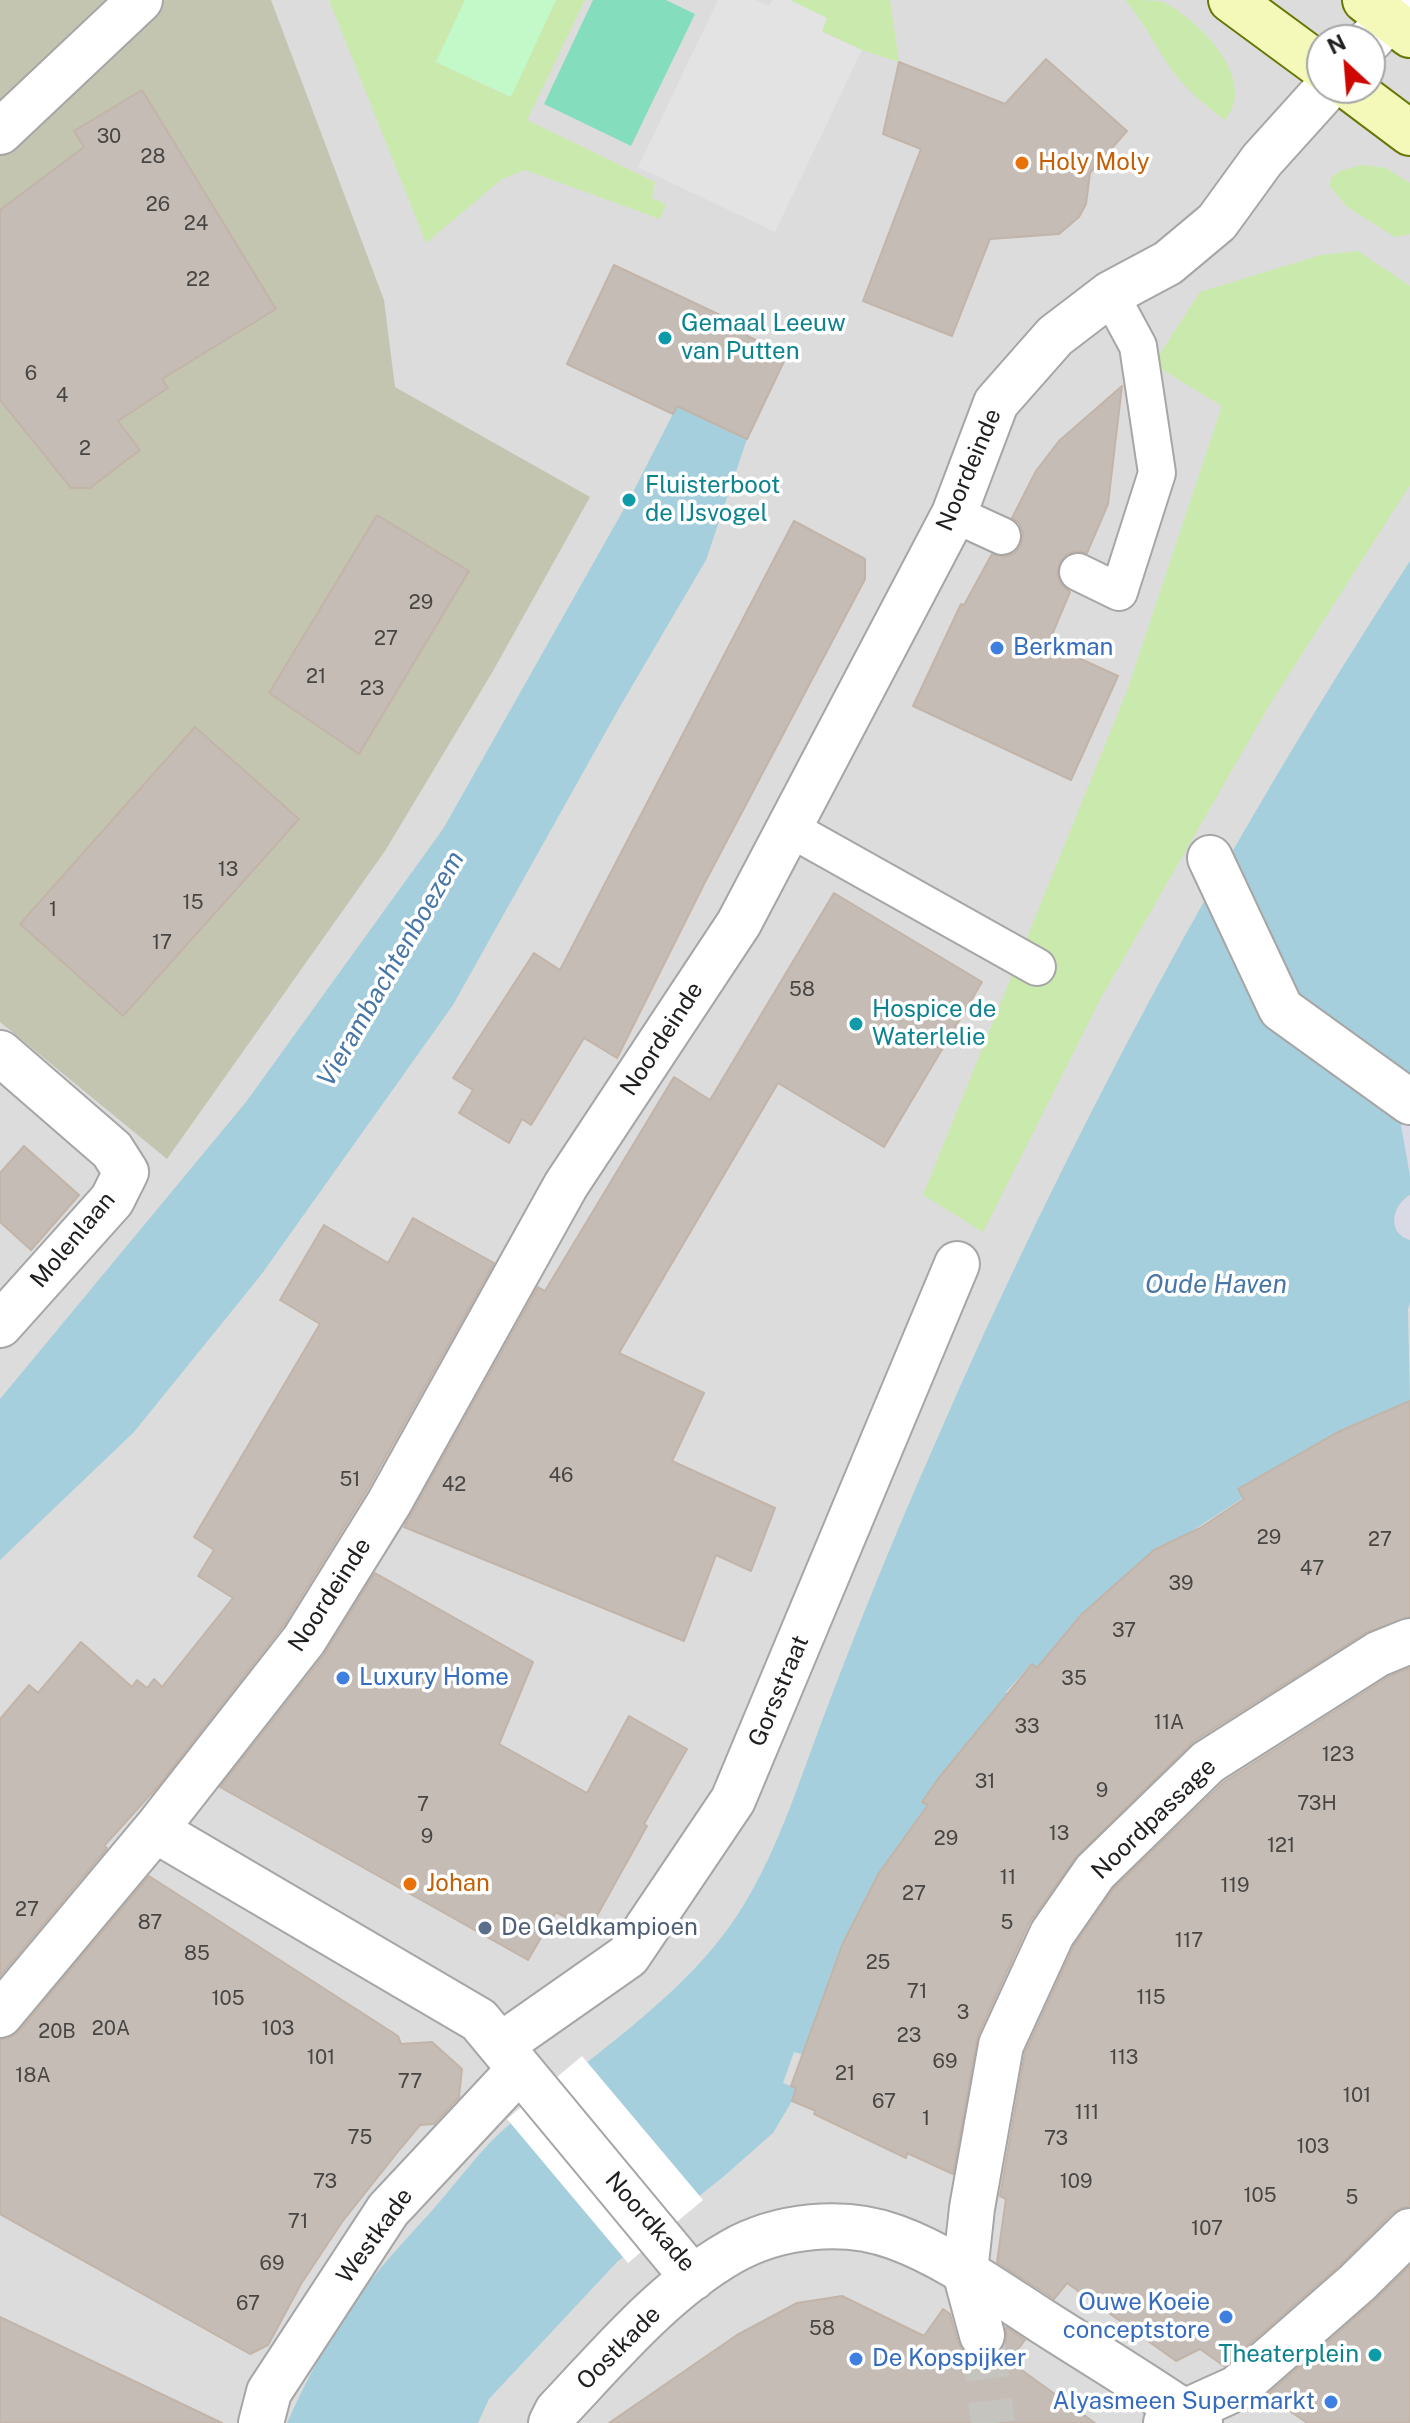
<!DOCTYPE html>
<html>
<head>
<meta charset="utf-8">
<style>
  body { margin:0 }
  #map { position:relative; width:1410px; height:2423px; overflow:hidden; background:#f0ede6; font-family:"Public Sans",sans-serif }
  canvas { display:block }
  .north { position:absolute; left:1306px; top:24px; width:80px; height:80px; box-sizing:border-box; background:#fff; border:2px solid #a5a5a5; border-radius:50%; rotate:334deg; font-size:22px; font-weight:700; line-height:32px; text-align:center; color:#1f1f1f }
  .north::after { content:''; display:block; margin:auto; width:28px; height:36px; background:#ce0701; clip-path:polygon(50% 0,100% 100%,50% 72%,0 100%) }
</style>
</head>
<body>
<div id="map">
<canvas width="1410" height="2423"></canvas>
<div class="north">N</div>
</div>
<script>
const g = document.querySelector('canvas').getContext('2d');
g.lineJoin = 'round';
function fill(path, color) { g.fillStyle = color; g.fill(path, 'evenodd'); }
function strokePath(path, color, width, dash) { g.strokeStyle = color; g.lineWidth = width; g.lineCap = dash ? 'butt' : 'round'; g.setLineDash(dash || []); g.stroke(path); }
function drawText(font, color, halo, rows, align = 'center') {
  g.font = font + ' "Public Sans",sans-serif'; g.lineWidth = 7; g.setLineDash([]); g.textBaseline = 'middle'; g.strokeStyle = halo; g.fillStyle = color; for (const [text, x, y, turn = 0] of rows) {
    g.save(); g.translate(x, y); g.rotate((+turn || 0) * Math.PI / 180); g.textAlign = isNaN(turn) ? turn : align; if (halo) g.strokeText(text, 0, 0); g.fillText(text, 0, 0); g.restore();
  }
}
fill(new Path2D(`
  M0,0h1410v2423h-1410zM1322,40h48v48h-48z`), '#dddcdc');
fill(new Path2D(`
  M0,0h271l113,300 11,87 195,110 -97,174 -108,180 -218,308 -167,-137z`), '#c4c5b1');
fill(new Path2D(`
  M329,0h136l-29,62 74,35 46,-97h29l-58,120 128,62 -3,16 14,6 -6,15 -135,-49 -23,9 -76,64z
  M790,0h100l9,62 -37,-12 -41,-19z
  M1125,0c11,0 28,0 38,2 35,17 96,77 62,118 -22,-16 -43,-34 -58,-57 -14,-21 -25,-44 -42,-63z
  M1362,165l24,3 24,15v51l-15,3 -49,-31 -17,-21 3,-9 11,-6z
  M1358,251l52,35v199l-140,219 -169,294 -118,234 -60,-37 205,-507 94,-282 -69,-42 47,-72 121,-37z`), '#c9eaac');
fill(new Path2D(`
  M465,0h91l-45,97 -75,-35z`), '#c3f9c9');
fill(new Path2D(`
  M593,0h73l29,14 -64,132 -87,-42z`), '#84debe');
fill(new Path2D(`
  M718,0h38l13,6 3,-6h18l37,18 -5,14 40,18 -87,182 -137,-65z`), '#e3e3e3');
fill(new Path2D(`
  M1410,1111v65l-9,-51z
  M1410,1195v45l-7,-2 -8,-10 -2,-12 5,-12z`), '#dadae6');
fill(new Path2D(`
  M677,406l70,33 -41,121 -88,150 -165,295 -192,270 -127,157 -134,128v-161l246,-297 197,-273 186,-329z
  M1410,561v550l-9,14 9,51v19c-18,10 -24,38 0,45v63l-2,6 2,92 -43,19 -128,69 4,9 -110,71 -29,25 -66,75 -7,-5 -25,28 5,6 -60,76 -7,-3 -21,30 6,5 -57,80 -17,35 -47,135 -14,-4 -11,31 13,5 -4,13 -19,32 -50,44 -106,85 -128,137 -11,24h-191c21,-47 46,-93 77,-134 22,-29 48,-56 72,-83 22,-25 42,-53 66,-75 79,-69 187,-135 241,-225 37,-60 57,-128 82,-193 34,-90 70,-179 109,-267 133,-307 293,-604 476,-885z`), '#a6cfdd');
fill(new Path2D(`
  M582,2056l121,144 -75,63 -121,-144z`), '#fff');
const building = new Path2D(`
  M1046,59l81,72 -37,42 -4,31 -7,13 -20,17 -69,5 -38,97 -89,-35 58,-152 -38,-15 16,-72 106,42z
  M142,90l134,219 -114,70 6,9 -50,33 22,29 -50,38h-19l-71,-88v-190l84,-63 -10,-16z
  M614,265l106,50 -4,6 71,34 -40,84 -70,-33 -4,8 -106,-50z
  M1122,386l-14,118 -21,49 -11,-2 -9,3 -7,8 -3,11 4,11 9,8 -22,52 70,32 -47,104 -158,-74 48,-102 3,1 28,-51 13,3 10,-4 6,-8 2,-12 -4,-10 -7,-5 24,-47 23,-30z
  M377,515l92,56 -110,183 -90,-61z
  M794,521l71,38v20l-161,305 -87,174 -33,-20 -53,87 -9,-6 -13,24 -50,-30 14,-23 -20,-12 81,-125 26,17z
  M195,727l104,92 -176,197 -103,-92z
  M834,893l148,89 -98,165 -106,-64 -159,270 85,40 -32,68 103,47 -24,63 -35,-16 -32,86 -280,-114 134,-240 7,4 129,-214 36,23z
  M24,1146l55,49 -48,55 -31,-28v-49z
  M413,1218l81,45 -127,227 -84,136 -124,159 -55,61 3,2 -107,128v-257l29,-34 9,8 43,-51 51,45 5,-7 10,8 7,-9 8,8 71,-89 -35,-22 16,-26 -20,-13 126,-213 -40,-24 44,-75 64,38z
  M1410,1401v216l-45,16 -171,108 -119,117 -46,65 -51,112 -25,139 -46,-21 -1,5 -92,-44 2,-3 -24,-10 4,-13 -5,-2 52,-143 36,-70 49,-68 -6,-3 16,-23 94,-115 5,4 45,-54 72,-64 46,-22 44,-29 -6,-10 100,-57z
  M375,1573l158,89 -34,82 88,49 42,-77 58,33 -43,75 3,2 -58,104 -33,-18 -28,48 -308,-173 104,-132z
  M1410,1668v539h-7l-11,6 -52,52 -116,101 -24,-17 -24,12 -109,-78 -13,16 -57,-37 9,-63 -6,-3 25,-143 49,-107 40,-58 110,-106 166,-106z
  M149,1876l249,160 3,8 31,-2 30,27 -3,28 -25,27 -14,1 -20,24 -58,73 -41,62 -33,61 -18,9 -250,-140v-175l9,-1 10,-7z
  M1410,2266v157h-103l-40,-28 106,-93z
  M842,2296l82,40 19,-27 7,5 8,28 6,10 12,7h13l11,-7 6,-11v-14l19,13 -16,21 86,62h-486l128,-88 60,-32z
  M0,2317l222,106h-222z`);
fill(building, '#c5bcb5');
strokePath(building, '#c2b4a8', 2);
strokePath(new Path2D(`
  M982,2335l11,88`), '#c6c4be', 44, [44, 22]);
const service = new Path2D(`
  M954,514l48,22
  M1078,572l41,20 38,-119 -19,-127 -28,-52
  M789,828l248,139`);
const pedestrian = new Path2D(`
  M1210,858l71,151 129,93
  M982,2335l-17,-63 7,-64 29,-163 51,-111 43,-62 113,-110 170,-108 32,-13
  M261,2423l8,-31 119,-182 131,-140
  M1166,2423l18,-11 53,-24 120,-105 53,-52`);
const minor = new Path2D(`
  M1370,40l37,-40
  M0,132l140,-132
  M0,1053l112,97 14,22 -14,28 -112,125
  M155,1830l324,190 214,258
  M0,2015l155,-185 149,-190 85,-137 177,-318 173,-262 215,-409 42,-111 59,-67 55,-42 58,-31 49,-41 45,-62 65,-72
  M501,2045l127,-89 105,-156 224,-536
  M551,2423l6,-12c53,-56 106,-120 174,-159 47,-27 113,-34 164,-15 50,18 102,55 147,84 53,34 107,66 158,102`);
const secondary = new Path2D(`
  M1231,0l91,67
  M1365,0l45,35
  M1350,88l60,45`);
strokePath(service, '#a6a6a6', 40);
strokePath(pedestrian, '#a6a6a6', 48);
strokePath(minor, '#a6a6a6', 48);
strokePath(secondary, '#687705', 48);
strokePath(service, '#fff', 36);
strokePath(pedestrian, '#fff', 44);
strokePath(minor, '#fff', 44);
strokePath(secondary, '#f4f9ba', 44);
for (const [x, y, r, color] of [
  [1022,163,8,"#e8710a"],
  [665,338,8,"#0f9aa8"],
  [629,500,8,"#0f9aa8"],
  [997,648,8,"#3f7fe0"],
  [856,1024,8,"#0f9aa8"],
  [343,1678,8,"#3f7fe0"],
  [410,1884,8,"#e8710a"],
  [485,1928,8,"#5c6f8a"],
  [1226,2317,8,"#3f7fe0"],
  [1375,2355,8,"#0f9aa8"],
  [856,2359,8,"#3f7fe0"],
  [1331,2402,8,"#3f7fe0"]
]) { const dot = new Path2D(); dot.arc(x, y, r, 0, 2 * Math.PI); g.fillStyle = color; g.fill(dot); strokePath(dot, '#fff', 3); }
drawText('20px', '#484644', null, [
  ["30",109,137],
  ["28",153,157],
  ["26",158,205],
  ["24",196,224],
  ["22",198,280],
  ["6",31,374],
  ["4",62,396],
  ["2",85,449],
  ["29",421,603],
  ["27",386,639],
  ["21",316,677],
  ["23",372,689],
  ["13",228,870],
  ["15",193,903],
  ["1",53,910],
  ["17",162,943],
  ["58",802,990],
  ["46",561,1476],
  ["51",350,1480],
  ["42",454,1485],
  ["29",1269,1538],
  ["27",1380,1540],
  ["47",1312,1569],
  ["39",1181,1584],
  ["37",1124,1631],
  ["35",1074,1679],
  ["11A",1169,1723],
  ["33",1027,1727],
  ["123",1338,1755],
  ["31",985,1782],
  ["9",1102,1791],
  ["73H",1317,1804],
  ["7",423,1805],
  ["13",1059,1834],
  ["9",427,1837],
  ["29",946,1839],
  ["121",1281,1846],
  ["11",1008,1878],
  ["119",1235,1886],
  ["27",914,1894],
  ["27",27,1910],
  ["87",150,1923],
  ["5",1007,1923],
  ["117",1189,1941],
  ["85",197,1954],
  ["25",878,1963],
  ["71",917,1992],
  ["115",1151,1998],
  ["105",228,1999],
  ["3",963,2013],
  ["20A",111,2029],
  ["103",278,2029],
  ["20B",57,2032],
  ["23",909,2036],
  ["101",321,2058],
  ["113",1124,2058],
  ["69",945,2062],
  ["21",845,2074],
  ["18A",33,2076],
  ["77",410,2082],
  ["101",1357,2096],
  ["67",884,2102],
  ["111",1087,2113],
  ["1",926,2119],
  ["75",360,2138],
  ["73",1056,2139],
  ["103",1313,2147],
  ["73",325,2182],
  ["109",1076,2182],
  ["105",1260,2196],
  ["5",1352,2198],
  ["71",298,2222],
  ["107",1207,2229],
  ["69",272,2264],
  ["67",248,2304],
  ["58",822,2329]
]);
drawText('24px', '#c56008', '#fff', [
  ["Holy Moly",1038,163],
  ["Johan",426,1884]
], 'left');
drawText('24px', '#0d838f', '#fff', [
  ["Gemaal Leeuw",681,324],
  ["van Putten",681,352],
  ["Fluisterboot",645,486],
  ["de IJsvogel",645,514],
  ["Hospice de",872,1010],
  ["Waterlelie",872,1038],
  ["Theaterplein",1359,2355,"right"]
], 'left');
drawText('24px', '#1f1f1f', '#fff', [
  ["Noordeinde",969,470,-67],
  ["Noordeinde",662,1039,-57],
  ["Molenlaan",73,1240,-50],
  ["Noordeinde",330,1595,-57],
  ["Gorsstraat",779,1691,-67],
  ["Noordpassage",1154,1819,-44],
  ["Noordkade",650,2222,49],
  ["Westkade",375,2236,-54],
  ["Oostkade",619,2348,-45]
]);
drawText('24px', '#366cbe', '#fff', [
  ["Berkman",1013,648],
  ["Luxury Home",359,1678],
  ["Ouwe Koeie",1210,2303,"right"],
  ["conceptstore",1210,2331,"right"],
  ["De Kopspijker",872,2359],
  ["Alyasmeen Supermarkt",1315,2402,"right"]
], 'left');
drawText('24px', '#4e5e75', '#fff', [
  ["De Geldkampioen",501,1928]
], 'left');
drawText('italic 26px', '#4876a7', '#fff', [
  ["Vierambachtenboezem",391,969,-60],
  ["Oude Haven",1216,1285]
]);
</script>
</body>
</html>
